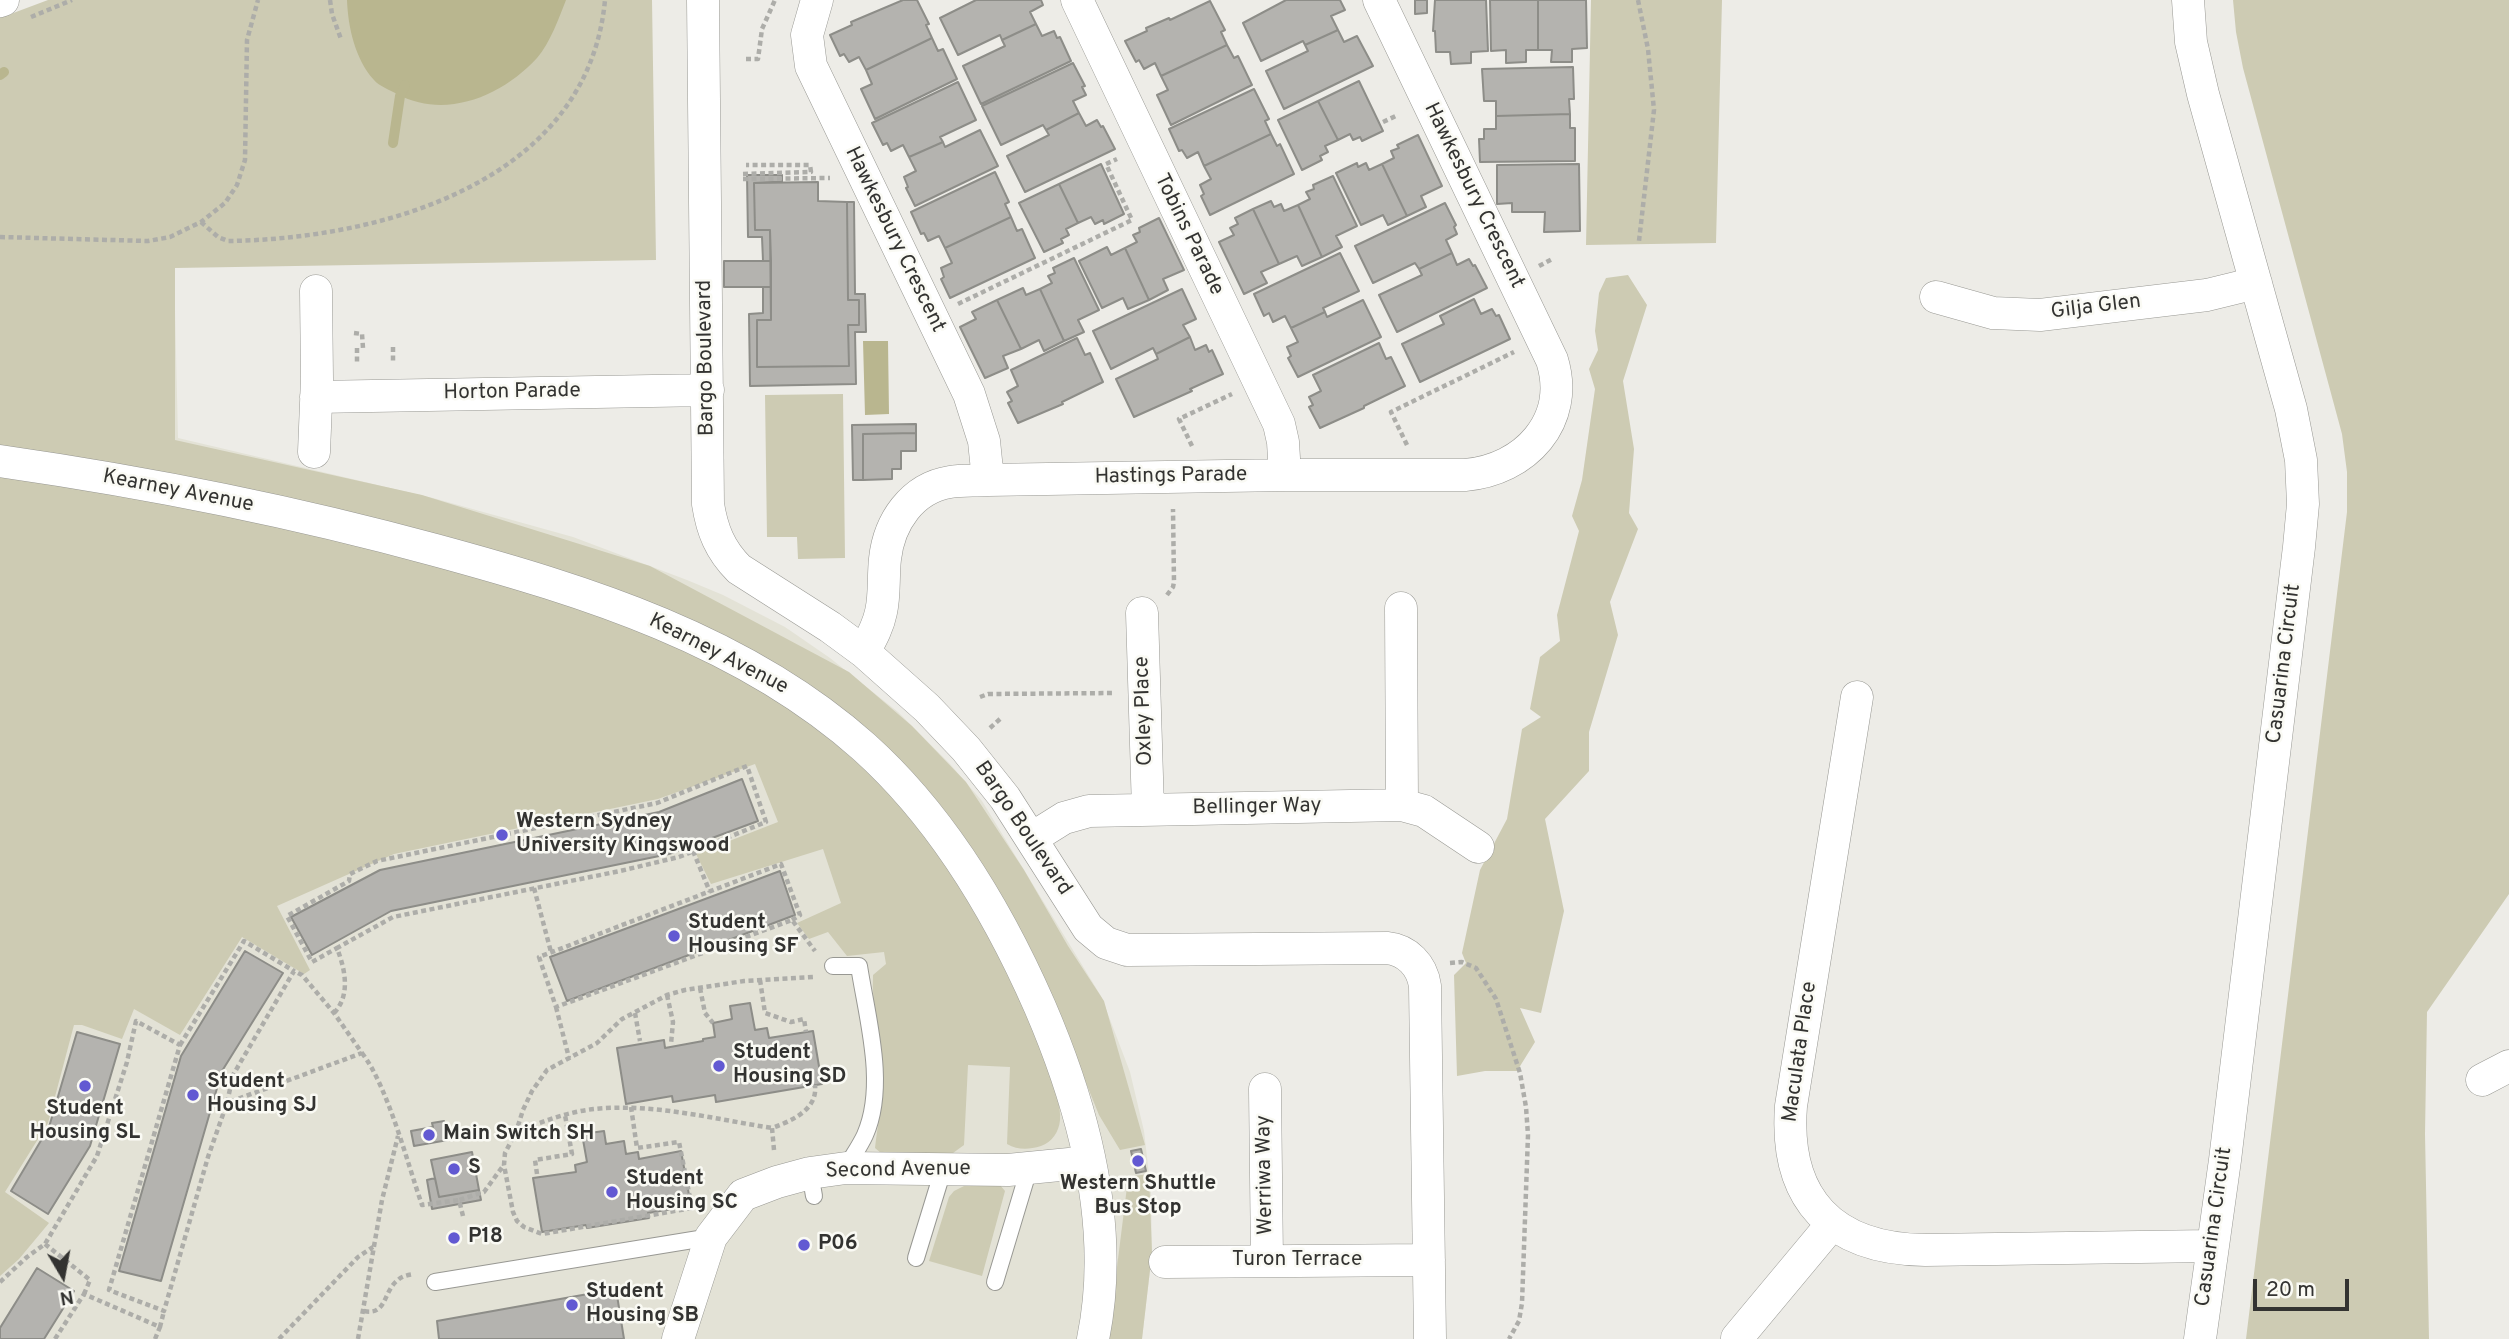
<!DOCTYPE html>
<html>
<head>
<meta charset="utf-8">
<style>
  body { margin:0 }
  #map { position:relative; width:2509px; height:1339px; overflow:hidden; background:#edece7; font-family:Overpass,sans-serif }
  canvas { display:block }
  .north { position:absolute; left:28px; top:1241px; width:70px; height:70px; -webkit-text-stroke:5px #fafaf4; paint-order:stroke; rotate:170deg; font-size:19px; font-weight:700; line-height:28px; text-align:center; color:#333331 }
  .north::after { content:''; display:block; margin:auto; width:24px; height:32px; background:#333331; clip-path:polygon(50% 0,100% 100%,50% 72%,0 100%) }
  .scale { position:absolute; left:2253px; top:1279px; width:96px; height:32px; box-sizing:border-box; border:4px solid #333331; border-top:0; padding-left:9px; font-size:21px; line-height:24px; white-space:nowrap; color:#333331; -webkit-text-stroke:5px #fafaf4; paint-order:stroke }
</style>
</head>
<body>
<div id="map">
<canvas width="2509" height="1339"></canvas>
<div class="north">N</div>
<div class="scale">20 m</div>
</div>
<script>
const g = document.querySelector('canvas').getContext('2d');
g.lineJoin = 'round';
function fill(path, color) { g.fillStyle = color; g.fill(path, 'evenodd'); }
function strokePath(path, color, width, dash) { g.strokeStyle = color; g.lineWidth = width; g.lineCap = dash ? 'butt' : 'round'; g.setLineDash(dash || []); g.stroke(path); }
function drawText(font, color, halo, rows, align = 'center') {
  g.font = font + ' Overpass,sans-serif'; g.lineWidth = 5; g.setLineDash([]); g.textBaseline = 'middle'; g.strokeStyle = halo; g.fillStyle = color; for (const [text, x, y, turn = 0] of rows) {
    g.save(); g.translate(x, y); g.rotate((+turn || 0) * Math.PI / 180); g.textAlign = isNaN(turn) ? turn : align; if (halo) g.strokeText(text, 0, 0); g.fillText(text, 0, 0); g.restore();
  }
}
fill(new Path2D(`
  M174,267l4,171 255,60 140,39 114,43 36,15 62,32 45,31 68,54 52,52 32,37 119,195 29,76 14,59 7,61 1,61 -10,86h-1142v-1068z`), '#e3e2d6');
fill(new Path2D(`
  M48,0h604l4,260 -481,8v172l247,55 228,71 199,106 63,54 54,56 58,88 44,76 36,55 41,144 -25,5 -21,-35 -57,-141 -47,-87 -262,-245 -733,-193v-431z
  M1591,0h131l-6,243 -130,2z
  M2233,0h276v894l-82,118 -2,122 4,205h-183l101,-827v-40l-5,-38 -99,-366 -7,-36z
  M1628,275l19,30 -24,76 11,68 -5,64 9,16 -28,73 8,33 -29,97v39l-44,48 19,92 -23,102 -21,-5 15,34 -18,29h-32l-28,5 -3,-101 12,-12 -4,-10 18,-83 27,-51 15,-90 19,-12 -11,-8 10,-52 20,-16 -3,-26 22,-84 -7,-15 10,-36 13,-91 -6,-20 9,-19 -3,-19 4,-38 7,-15z
  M843,394l2,164 -47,1 -1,-22h-30l-2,-142z
  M0,475c154,25 306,53 455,96 145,42 284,86 398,188 14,12 30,24 42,38 26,30 49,63 70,97 22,35 44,73 59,112 9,26 39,89 36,114 -1,12 -8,22 -19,26 -13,4 -23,4 -34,-2l3,-77 -42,-2 -4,80 -11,8h-72l-6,-5c3,-27 9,-53 8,-81 -2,-31 -12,-61 -10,-92l13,-11 -2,-12 -37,4 -19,-24 -19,7 -12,-16 44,-20 -18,-54 -112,35 -15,-30 82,-32 -23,-58 -97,35 -264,55 -117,52 33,64 -6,4 -62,-37 -62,98 -46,-26 -12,30 -40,-14h-8l-26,98 -43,69 44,31 -30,36 -19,17z
  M1149,1174l3,79 -10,86h-34l19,-152 8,-3 -1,-8z
  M966,1185h34l5,6 -23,85 -53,-15 20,-64 5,-6z`), '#cdcbb3');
fill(new Path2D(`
  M347,0h219c-7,18 -16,43 -29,58 -35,38 -91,62 -140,36 -7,-4 -18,-8 -23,-14 -19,-21 -26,-53 -27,-80z
  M888,341l1,73 -24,1 -2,-74z`), '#b9b68f');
strokePath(new Path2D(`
  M0,75l4,-3
  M393,143l7,-47 5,-11`), '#b9b68f', 10);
const building = new Path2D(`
  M903,0h14l12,24 -3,1 6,13 -66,32 -7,-13 -10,5 -5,-8 -4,2 -10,-21 22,-10 -1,-3z
  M976,0h65l2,5 -13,7 6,12 -34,16 -2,-5 -42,20 -18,-37z
  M1286,0h54l5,10 -14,6 7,14 -33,15 -2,-4 -42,20 -18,-38z
  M1415,0h12v13l-12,1z
  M1435,0h51l2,51 -17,1v11l-20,1 -1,-12h-14l-1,-21h-2z
  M1490,0h48v50h-12v12l-20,1v-13l-15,1z
  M1538,0h48l1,48 -15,1v13h-21l1,-12h-14z
  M1210,1l15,29 -4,2 6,13 -66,31 -6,-13 -11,6 -5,-9 -3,2 -11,-21 22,-10 -1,-3 23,-10 1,2z
  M1036,24l6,12 12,-5 3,7 3,-1 11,24 -90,43 -18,-38 42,-20 -3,-6z
  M1338,30l6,12 13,-6 16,30 -89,43 -18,-38 42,-20 -3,-6z
  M932,38l6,13 5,-2 14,30 -82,40 -14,-30 11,-5 -6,-14z
  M1227,45l7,13 4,-2 14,29 -81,40 -14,-30 11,-5 -7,-14z
  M1073,63l12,23 -3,1 4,8 -13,6 6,12 -33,17 -3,-5 -42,20 -19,-39z
  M1573,67l1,32h-5l1,15 -74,2v-15h-12l-2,-32z
  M1359,81l24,50 -21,10 -2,-4 -7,3 -3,-6 -12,6 -20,-39z
  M958,82l18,38 -36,17 3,5 -34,15 -6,-12 -12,6 -4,-8 -4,2 -11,-22z
  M1254,89l15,30 -4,2 6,13 -67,32 -6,-14 -11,6 -5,-8 -3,1 -10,-22z
  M1318,101l20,39 -13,6 3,6 -8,4 2,4 -20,10 -24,-50z
  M1079,113l7,13 11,-6 4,7 2,-1 12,23 -90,43 -18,-36 42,-21 -3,-5z
  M1570,114v14h5v33l-95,1 -1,-23h5v-10h12v-13z
  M980,130l18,36 -83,40 -9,-18 2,-1 -4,-10 12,-6 -7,-14 34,-15 2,5z
  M1271,134l6,12 3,-2 14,30 -84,41 -9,-19 3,-2 -4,-9 11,-6 -7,-13z
  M1418,135l24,51 -21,10 5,11 -19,9 -25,-52 12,-6 -3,-7 8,-3 -2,-3z
  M1357,163l1,4 8,-4 3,7 13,-6 25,52 -19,9 -5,-10 -22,10 -25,-52z
  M1101,164l23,50 -20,10 -1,-4 -8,4 -4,-7 -13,6 -19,-39z
  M1579,164l1,67 -36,1 1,-20h-33v-9l-15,1v-39z
  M995,172l14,30 -4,2 6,13 -66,31 -6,-12 -11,5 -4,-8 -3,1 -10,-22z
  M747,175h35v7l-28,1 1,47h15l1,31h-8l-1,-24h-14z
  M1333,176l24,50 -21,10 6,11 -20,10 -24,-52 12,-6 -4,-7 8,-3 -1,-4z
  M818,182v19l29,1 1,98h11v25h-11l1,41 -92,1v-47h14l-1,-90h-15l-1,-47z
  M1059,184l19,39 -12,6 3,6 -8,4 2,4 -19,9 -25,-49z
  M1271,201l3,6 7,-3 3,7 14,-6 24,52 -20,9 -5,-10 -18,8 -26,-55z
  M847,202h7l1,92h10l1,38h-11l1,52 -106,2 -1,-72 14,-1v-26h8v33h-14v47l92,-1 -1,-41h11v-25h-11z
  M1445,203l11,22 -2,2 3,7 -11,6 6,13 -33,16 -4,-6 -42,20 -18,-37z
  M1253,209l26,55 -18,8 6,11 -23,11 -25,-52 15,-7 -4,-7 8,-4 -3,-6z
  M1011,217l6,14 5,-2 13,29 -85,40 -9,-19 3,-2 -3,-9 11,-5 -7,-15z
  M1159,218l25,52 -21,9 5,11 -19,10 -24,-52 12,-6 -4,-7 7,-3 -1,-4z
  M1107,247l4,8 14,-7 24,52 -21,9 -5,-11 -21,10 -23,-47z
  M1340,253l19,38 -36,17 2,4 -34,16 -6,-12 -12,6 -4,-9 -5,3 -10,-22z
  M1452,253l5,12 12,-6 4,7 2,-1 12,23 -90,44 -18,-37 43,-20 -3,-6z
  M1074,258l25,52 -21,10 6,12 -20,9 -24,-52 12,-6 -4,-7 7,-3 -2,-5z
  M724,261h47v26h-47z
  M1023,288l3,7 14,-6 24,52 -20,10 -5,-11 -18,9 -24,-49z
  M1182,289l14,30 -13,6 7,12 -34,17 -3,-6 -42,21 -18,-38z
  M1474,299l7,15 11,-5 4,7 3,-1 11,24 -90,43 -18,-38 42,-20 -4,-8z
  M997,300l24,49 -18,7 5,12 -23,10 -25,-51 16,-8 -4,-7z
  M1363,300l18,37 -83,40 -10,-19 3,-2 -4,-9 11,-5 -7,-14 34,-16 2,5z
  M1190,337l5,13 11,-5 3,7 3,-2 11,24 -33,15 2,2 -58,26 -18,-38 42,-20 -2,-5z
  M1077,338l8,17 5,-2 13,29 -41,20 1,2 -45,19 -10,-20 4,-2 -5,-9 11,-6 -7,-16z
  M1379,343l7,16 5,-2 14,29 -41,20v2l-44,20 -11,-21 4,-2 -4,-8 12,-6 -8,-16z
  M916,424v9l-53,1v46h-10l-1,-55z
  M916,433v18h-15v18h-9v10l-29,1v-46z
  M742,779l16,42 -89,33 -278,57 -79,44 -21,-38 89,-47 279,-58z
  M780,871l15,44 -228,86 -17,-44z
  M245,951l38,22 -61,98 -61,210 -42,-10 62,-215z
  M750,1003l5,27 12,-2 2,10 44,-7 9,53 -106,18 -1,-7 -42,7 -1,-6 -46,8 -9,-56 47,-8 1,8 38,-7v-2l12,-2 -2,-14 19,-4 -2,-13z
  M77,1032l43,12 -30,102 -42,68 -37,-23 38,-64z
  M444,1121l4,19 -34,6 -3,-15 22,-4 -1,-4z
  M604,1131l2,13 18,-3 2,13 12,-2 1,7 42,-8 10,55 -43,7 1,5 -62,10 -1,-3 -44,7 -9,-54 43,-6 -1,-7 12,-3 -5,-28z
  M1141,1149l5,22 -10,2 -5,-22z
  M472,1152l7,38 -40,7 -8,-37z
  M435,1178l4,19 40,-7 2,10 -49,9 -5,-29z
  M37,1268l37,23 -30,48h-44v-11z
  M616,1289l8,50h-185l-2,-18z`);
fill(building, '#b4b3af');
strokePath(building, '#8d8d88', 2);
const lane = new Path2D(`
  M833,966h26c8,52 28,119 6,169 -5,11 -13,22 -19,33
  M810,1173l4,23
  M916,1258l27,-88
  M435,1282l276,-45
  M995,1282l34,-113`);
const street = new Path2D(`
  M703,0l5,504c4,26 12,46 31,65l91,58 34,25 63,56 39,41 39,49 83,130 18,15 21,7 260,-2c20,2 35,17 38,38l5,353
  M817,0l-10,35 4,31 158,328 15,47 4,39
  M1077,0l202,424 4,18 2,33
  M2188,0l3,42 12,52 88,315 10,51 2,44 -4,43 -74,613 -25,179
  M0,1l3,-1
  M1936,297l57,16 47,2 167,-20 49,-12
  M316,397l392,-7
  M314,452l3,-73 -1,-88
  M0,461c146,21 293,50 435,89 151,41 309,90 429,197 79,71 134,164 176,260 44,102 76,220 53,332
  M1401,608l1,197
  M1142,613l6,197
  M864,652c7,-13 14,-25 17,-40 4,-17 2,-36 4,-53 4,-37 27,-71 65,-77 12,-2 25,-1 38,-2l297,-5h180c60,-5 106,-54 87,-115l-173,-360
  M1857,697l-66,409c-7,93 41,143 134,144l286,-4
  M1032,838l32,-20 25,-7 313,-6 22,6 54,36
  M2482,1080l27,-14
  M1265,1089l2,172
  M1165,1262l264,-2
  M1737,1338l95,-114
  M678,1339l33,-102 32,-42 34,-13 33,-9 36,-5 162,2 82,-8`);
strokePath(lane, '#989893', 18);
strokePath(street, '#989893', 33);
strokePath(new Path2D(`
  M330,0l2,14 9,25
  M1638,0l10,49 6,61 -15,131
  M31,17l41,-17
  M746,59h12l4,-30 13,-29
  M1383,122l15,-7
  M743,174l68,-2 -1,-7h-64
  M743,179l87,-1
  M201,222l17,15 10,4c154,-2 360,-59 377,-241
  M0,237l148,4 22,-4 31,-15 24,-19 12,-18 8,-25 2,-120 11,-40
  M1539,266l15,-8
  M958,304l174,-84 -26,-56 11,-5
  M354,333l8,1 1,14
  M393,347v17
  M357,348v17
  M1407,445l-16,-33 123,-60
  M1192,446l-13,-27 53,-25
  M1167,595l6,-8 1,-5 -1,-73
  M980,697l8,-3 127,-1
  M990,728l10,-9
  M693,851l17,41
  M534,888l17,64
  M792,920l8,-5 -19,-51 -242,93 17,50 236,-87 23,31
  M1450,963l12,-1 14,6 11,17 9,14 24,74 6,34 2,28 -6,168 -3,18 -10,18
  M760,980l5,33 26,9 13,-3 2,13
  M700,988l5,25 8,10
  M667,995l6,27 -2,22
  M556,1007l13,51
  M334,1013c17,-18 11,-44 3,-65l56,-31 227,-46 59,-14 87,-35 -19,-56 -90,37 -280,58 -27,13 -1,7 -62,35 25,46 25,-14
  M635,1013l5,28
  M180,1045l64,-104 50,30
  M362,1053c26,34 45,109 60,152l37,-5
  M631,1107l6,41 42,-6 13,66
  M516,1132c25,-10 51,-20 78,-23 59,-6 120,10 178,19
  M774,1150l-2,-22c19,-7 46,-18 43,-43
  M537,1174l-2,-14 37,-6 -7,-39
  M692,1208l-150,26 -18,-7 -7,-6 -4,-9 -9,-47 1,-12 11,-21 7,-22 9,-19 15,-21 50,-27 25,-24 45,-24 18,-5 59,-9 70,-4
  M463,1216l-4,-16 25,-8 19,-26
  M45,1244l45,36 -6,14
  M0,1282l27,-25 18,-13 52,-88 30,-94 9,-41 44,24 -71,245 55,21 44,-154 19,-54 6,-28 61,-104 8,4 32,38 28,40 -135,50
  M364,1311c23,5 19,-20 34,-31 4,-4 10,-5 16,-6
  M55,1339l29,-45 76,33 4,-16
  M155,1339l5,-12
  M279,1339l79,-82 15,-10
  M358,1339l24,-139 16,-64`), '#adada9', 4.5, [5, 3.5]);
strokePath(lane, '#fff', 16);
strokePath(street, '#fff', 32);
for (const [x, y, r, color] of [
  [502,835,7,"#6259d2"],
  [674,936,7,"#6259d2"],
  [719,1066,7,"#6259d2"],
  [85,1086,7,"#6259d2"],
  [193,1095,7,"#6259d2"],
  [429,1135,7,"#6259d2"],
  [1138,1161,7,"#6259d2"],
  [454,1169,7,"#6259d2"],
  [612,1192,7,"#6259d2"],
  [454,1238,7,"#6259d2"],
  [804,1245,7,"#6259d2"],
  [572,1305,7,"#6259d2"]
]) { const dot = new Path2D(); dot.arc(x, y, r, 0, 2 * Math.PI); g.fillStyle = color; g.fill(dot); strokePath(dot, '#fafaf4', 2.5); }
drawText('21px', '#333331', '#fafaf4', [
  ["Hawkesbury Crescent",1473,196,64],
  ["Tobins Parade",1188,235,64],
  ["Hawkesbury Crescent",894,240,64],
  ["Gilja Glen",2096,308,-7],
  ["Bargo Boulevard",707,358,-91],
  ["Horton Parade",512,393,-1],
  ["Hastings Parade",1171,477,-1],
  ["Kearney Avenue",178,492,11],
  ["Kearney Avenue",718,655,27],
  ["Casuarina Circuit",2285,664,-83],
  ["Oxley Place",1145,711,-92],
  ["Bellinger Way",1257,808,-1],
  ["Bargo Boulevard",1022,829,56],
  ["Maculata Place",1801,1052,-82],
  ["Second Avenue",898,1171,-1],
  ["Werriwa Way",1266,1175,-91],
  ["Casuarina Circuit",2215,1227,-82],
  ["Turon Terrace",1297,1261]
]);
drawText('bold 21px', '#333331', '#fafaf4', [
  ["Western Sydney",516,823],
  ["University Kingswood",516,847],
  ["Student",688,924],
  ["Housing SF",688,948],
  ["Student",733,1054],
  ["Housing SD",733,1078],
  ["Student",207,1083],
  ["Housing SJ",207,1107],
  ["Student",85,1110,"center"],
  ["Housing SL",85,1134,"center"],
  ["Main Switch SH",443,1135],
  ["S",468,1169],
  ["Student",626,1180],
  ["Housing SC",626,1204],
  ["Western Shuttle",1138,1185,"center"],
  ["Bus Stop",1138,1209,"center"],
  ["P18",468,1238],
  ["P06",818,1245],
  ["Student",586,1293],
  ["Housing SB",586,1317]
], 'left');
</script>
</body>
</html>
